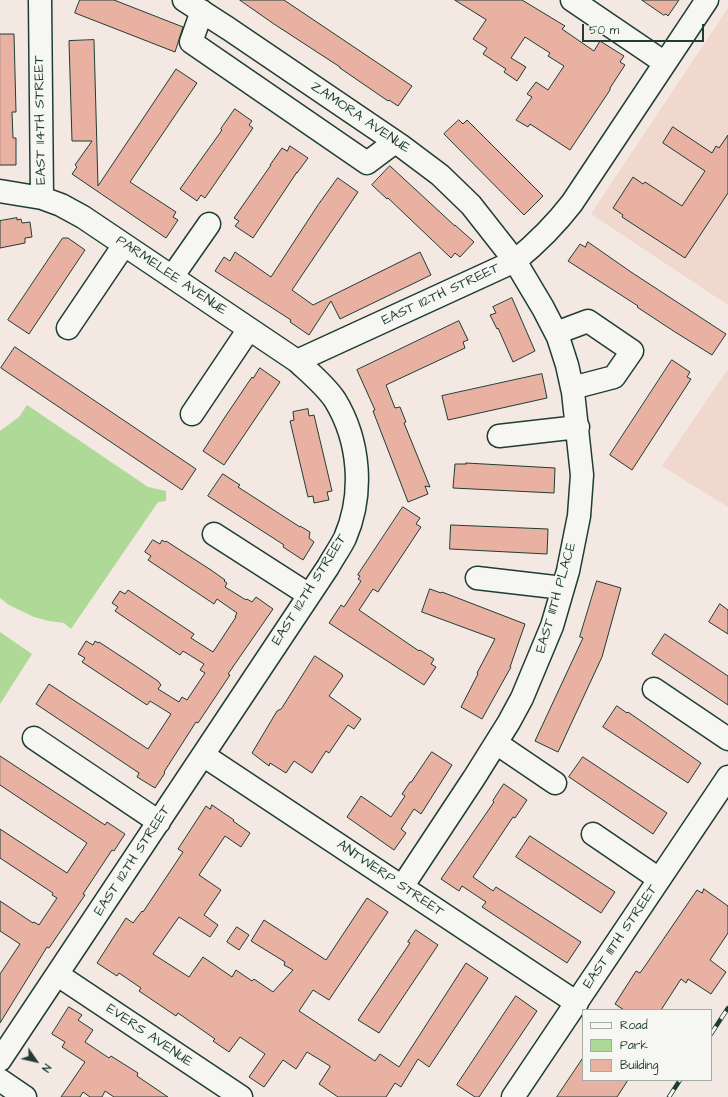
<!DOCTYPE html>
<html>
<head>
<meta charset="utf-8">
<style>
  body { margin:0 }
  #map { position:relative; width:728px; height:1097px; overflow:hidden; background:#f3e8e2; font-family:"Architects Daughter",sans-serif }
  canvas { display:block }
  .legend { position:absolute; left:582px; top:1009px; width:130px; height:72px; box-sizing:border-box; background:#f6f6f2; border:1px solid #a0aca6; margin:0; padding:5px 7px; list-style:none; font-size:12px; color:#1f3d34 }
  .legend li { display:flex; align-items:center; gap:8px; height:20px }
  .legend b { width:20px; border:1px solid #a0aca6 }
  .north { position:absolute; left:16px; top:1041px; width:40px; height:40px; -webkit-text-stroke:3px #f6f6f2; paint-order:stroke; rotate:124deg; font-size:11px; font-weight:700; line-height:16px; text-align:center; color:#1f3d34 }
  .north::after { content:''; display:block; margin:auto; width:14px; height:18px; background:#1f3d34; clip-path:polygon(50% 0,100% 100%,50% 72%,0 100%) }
  .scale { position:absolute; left:582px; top:24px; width:122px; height:18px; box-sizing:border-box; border:2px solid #1f3d34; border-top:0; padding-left:5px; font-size:12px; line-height:14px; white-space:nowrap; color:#1f3d34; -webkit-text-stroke:3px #f6f6f2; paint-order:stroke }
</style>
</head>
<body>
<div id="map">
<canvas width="728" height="1097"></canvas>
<ul class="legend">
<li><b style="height:5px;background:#f6f6f2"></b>Road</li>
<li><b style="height:11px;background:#aed997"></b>Park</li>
<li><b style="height:11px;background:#e9b1a1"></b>Building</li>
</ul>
<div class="north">N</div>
<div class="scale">50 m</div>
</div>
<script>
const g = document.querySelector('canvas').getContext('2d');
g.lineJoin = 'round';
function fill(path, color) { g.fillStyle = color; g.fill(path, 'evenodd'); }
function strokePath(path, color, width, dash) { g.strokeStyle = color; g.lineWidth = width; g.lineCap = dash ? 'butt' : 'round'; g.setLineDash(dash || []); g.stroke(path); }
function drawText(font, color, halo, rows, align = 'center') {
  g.font = font + ' "Architects Daughter",sans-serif'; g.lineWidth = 3; g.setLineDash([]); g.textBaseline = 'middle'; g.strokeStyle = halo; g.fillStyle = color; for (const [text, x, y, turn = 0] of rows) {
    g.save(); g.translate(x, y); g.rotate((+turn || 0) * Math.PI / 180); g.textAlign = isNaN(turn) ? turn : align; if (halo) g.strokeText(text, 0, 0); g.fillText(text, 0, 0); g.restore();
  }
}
fill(new Path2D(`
  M728,8v297l-137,-91z
  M728,369v138l-66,-41z`), '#f0d8ce');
fill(new Path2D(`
  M27,405l121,82 18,4v10l-8,1 -87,127 -7,-6 -15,-2 -15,-4 -25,-12 -9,-7v-167l19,-14z
  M0,632l32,22 -32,50z`), '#aed997');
const building = new Path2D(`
  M80,0h34l69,27 -8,25 -100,-39z
  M240,0h44l128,86 -14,20 -9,-6 -1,1 -48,-33v-1l-66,-43z
  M455,0h67l43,26 -3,3 32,22 6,-10 24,15 -4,6 5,3 -15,23v2l-40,60 -40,-26 -2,3 -12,-7 16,-23 -5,-3 9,-12 12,8 16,-24 -16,-10 2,-3 -25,-16 -14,21 15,9 -9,14 -13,-9 2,-3 -23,-15 4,-6 -14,-9 13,-19z
  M642,0h37l-11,16 -2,-2 -2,1z
  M0,34h14l2,78h-4l1,26h3v27h-16z
  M94,40l4,146 78,-117 21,14 -67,99 46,30 -3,5 5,3 -12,18 -94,-64 5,-7 -2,-2 17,-24h-20l-3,-100z
  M235,109l17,12 -3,4 4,3 -48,70 -4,-3 -4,6 -17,-12 42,-59 -1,-1z
  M459,120l4,4 4,-4 76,76 -19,19 -80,-81z
  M673,127l39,26 4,-7 3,2 9,-13v58l-43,65 -63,-41 1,-2 -10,-7 20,-31 10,7 2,-2 37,24 23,-35 -42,-28z
  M290,146l18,12 -11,15v-1l-44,66 -18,-12 4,-5 -5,-3 37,-53h-1l12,-17 5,3z
  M390,166l65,60v-1l19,17 -14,15 -5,-4 -4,5 -63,-60 -1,1 -15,-14z
  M338,178l20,14 -66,98 21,15 107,-53 11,23 -91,44 -9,-18 -22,34 -19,-13 1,-2 -76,-49 9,-14 6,4 5,-9 36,25 47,-72z
  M17,218v2l4,-1 1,4 8,-1 2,15 -7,1v5l-25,5v-27z
  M63,238h5l17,12 -56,84 -21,-14z
  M588,242l43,30 95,62 -14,21 -37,-23 -38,-25 1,-1 -70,-45 12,-17 5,3z
  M512,298l23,53 -22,11 -15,-34 -1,1 -7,-14 6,-2 -3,-6z
  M459,321l9,19 -5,2 2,6 -79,37 9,23 5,-1 6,15 -2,1 26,64 -5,-1 3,8 -20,8 -35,-91 2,-1 -18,-40z
  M15,347l181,122 -14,21 -181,-122z
  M672,360l18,12 -3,5 4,2 -59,91 -22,-15z
  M260,368l20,14 -56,83 -21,-14 22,-34 27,-40 1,1z
  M542,374l5,24 -99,22 -6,-24z
  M308,409l1,7 5,-1 18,76 -5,1 2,8 -15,3 -1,-7 -5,1 -18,-76 4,-1 -1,-8z
  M466,463l89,5 -1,25 -101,-5 2,-24h11z
  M223,474l17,11 -2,2 62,40v-1l10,6 -1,6 5,4 -11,18 -20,-13 1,-2 -76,-49z
  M403,507l17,11 -4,6 5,3 -43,65 -5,-3 -14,21 60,41 1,-1 14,9 -3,5 5,3 -12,18 -95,-62 12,-18 3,2 17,-26 -3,-2 2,-3 -2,-1z
  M451,525l97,4 -1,25 -97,-5z
  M153,540l7,4 2,-4 3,2 1,-1 45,29 14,10 -1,1 3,2 -2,4 21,13 1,-1 5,3 4,-5 17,12 -45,65 2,1 -32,48 -2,-1 -32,50 1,1 -10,15 -18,-11 2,-4 -103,-69 13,-20 99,65 23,-35 -21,-13 -3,4 -65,-43 3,-4 -7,-4 8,-13 7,4 2,-4 3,2 1,-1 29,19 30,20 3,4 -3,4 21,13 3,-5 5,3 18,-27 -5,-3 4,-6 -21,-13 -3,4 -65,-44 3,-4 -6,-4 8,-12 5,3 3,-4 66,44 -3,4 22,14 23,-35h-1l2,-4 -20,-14 -3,5 -66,-44 3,-4 -6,-4z
  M597,581l24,7 -19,69 -44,95 -23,-11 48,-103 -3,-1z
  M430,589l11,4 1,-1 83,32 -15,43h1l-29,52 -21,-12 17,-33 -1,-1 18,-34 -73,-27z
  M720,604l8,6v24l-19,-12z
  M665,634l63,42v29l-76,-51z
  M315,656l27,18v1l1,1 -14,20 32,23 -7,10 -6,-4 -19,28 -3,-2 -14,22 -18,-12 -8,12 -16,-10 -1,3 -17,-13 25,-42 4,-2z
  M617,706l10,7 1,-1 73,51 -13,20 -85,-56z
  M432,752l20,13 -31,49 -7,-5 -13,20 5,4 -12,17 -47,-33 14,-21 30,21 14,-21 -3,-2 8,-12h1z
  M0,756l105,69 2,-3 18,12 -11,17 -2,-1 -29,44 2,1 -36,53 -2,-1 -47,76v-49l20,-30 -20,-13v-30l33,22 1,-1 5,3 18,-27 -5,-3 1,-2 -53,-35v-29l67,44 20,-30 -87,-58z
  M583,757l84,56 -14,21 -84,-57z
  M504,784l23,16 -12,18 -2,-1 -40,60 20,14 3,-4 85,55 -14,21 -85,-56 4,-5 -24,-16 -3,5 -18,-12 53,-77 -1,-1z
  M212,805l22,15 -1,1 17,12 -9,14 -16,-11 -26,39 22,15 -17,25 14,10 -8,12 -31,-20 -26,37 36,23 14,-20 29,20 4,-7 16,11 2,-2 19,13 20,-22 -9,-5 1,-3 -34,-21 13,-21 62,40 41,-62 21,14 -59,88 -16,-10 -14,21 76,50 5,-7 19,13 67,-104 22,15 -59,89 -11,-8 -17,28 -6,-4 -9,14h-48l-19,-13 11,-17v-1l-23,-14 -11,17 -13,-9 -19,27 -15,-10 16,-23 -25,-17 -11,15 -16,-11 2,-2 -37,-26 -2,3 -37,-25 2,-3 -22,-15 -2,3 -20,-13 29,-45 7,5 9,-12 1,1 40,-60 -5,-3 28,-43 4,3z
  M530,836l85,56 -14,21 -85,-56z
  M704,889l24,17v27l-18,27 16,12 -15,22 -23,-15 -2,4 -5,-4 -20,31h-37l-9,-6 21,-33 4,2 5,-7 52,-76 5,3z
  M237,927l12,8 -10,15 -12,-8z
  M416,930l22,15 -59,88 -21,-13 52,-77 -2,-1z
  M516,996l21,15 -58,86h-4l-18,-12z
  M69,1007l13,8 -4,5 15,10 -8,12 24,16 2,-2 27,17 -1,3 31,21h-54l-9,-6 -3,6h-12l-7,-5 -3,5h-19l24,-35 -23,-15 3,-5 -13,-8z
  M583,1058v22h45l-11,17h-60z`);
fill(building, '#e9b1a1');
strokePath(building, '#1f3d34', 1);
const minor = new Path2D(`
  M184,0l45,29 171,116 40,30 31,30 44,56 28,47 15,29 9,28 6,27 9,83 -3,41 -11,55 -16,55 -30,72 -13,24 -35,56 -72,109
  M572,0l93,63
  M202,11l-11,31 176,121 28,-21
  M0,191l42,7 -2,-198
  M42,198l19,7 22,12 214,144
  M172,277l37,-53
  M68,328l56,-83
  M556,333l32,-12 44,30 -18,26 -42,11
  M192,414l57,-85
  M499,436l79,-9
  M214,534l95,61
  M477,578l86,10
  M654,689l74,50
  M34,738l125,84
  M496,743l59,40
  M203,755l374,248
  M593,834l66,45
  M58,975l183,122
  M0,1060l328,-493c5,-9 12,-19 17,-29 19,-44 15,-97 -10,-138 -10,-15 -25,-27 -38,-39l218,-100c22,-18 40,-36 57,-58l135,-203
  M0,1080l25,17
  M513,1097l215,-320`);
strokePath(minor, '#1f3d34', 25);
strokePath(minor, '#f6f6f2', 22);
const rail = new Path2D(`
  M711,1034l17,-26
  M669,1097l11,-17`);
strokePath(rail, '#1f3d34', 4.5);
strokePath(rail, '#f6f6f2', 3, [9]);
drawText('14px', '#1f3d34', '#f6f6f2', [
  ["ZAMORA AVENUE",360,118,34],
  ["EAST 114TH STREET",41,120,-91],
  ["PARMELEE AVENUE",171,276,34],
  ["EAST 112TH STREET",441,295,-25],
  ["EAST 112TH STREET",310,590,-58],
  ["EAST 111TH PLACE",557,598,-74],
  ["EAST 112TH STREET",133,861,-57],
  ["ANTWERP STREET",390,879,34],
  ["EAST 111TH STREET",621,937,-56],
  ["EVERS AVENUE",149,1036,34]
]);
</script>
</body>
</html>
